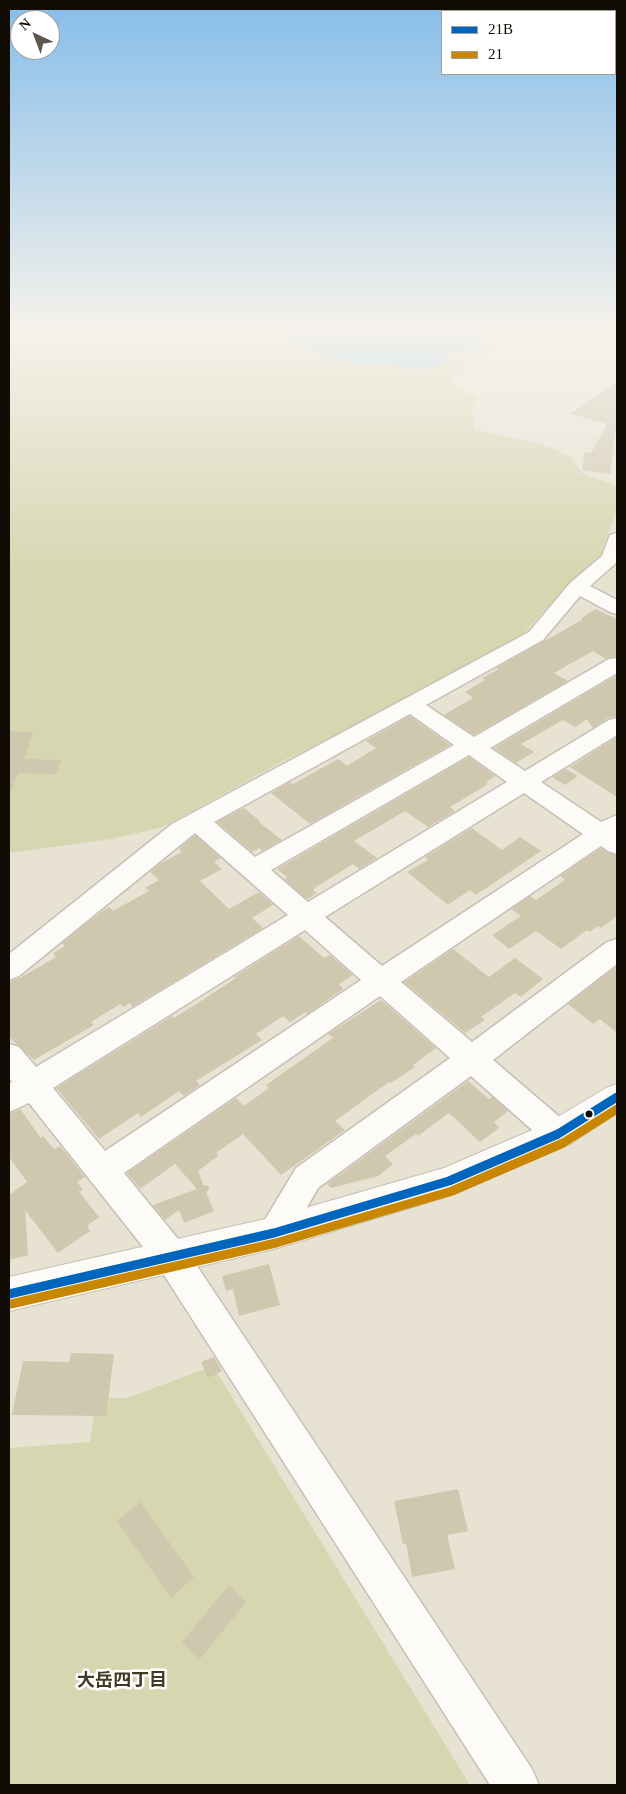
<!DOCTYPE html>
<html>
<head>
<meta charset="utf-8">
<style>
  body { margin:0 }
  #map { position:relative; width:626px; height:1794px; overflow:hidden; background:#e8e2d3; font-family:Georgia,serif }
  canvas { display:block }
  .frame { position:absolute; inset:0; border:10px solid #110d05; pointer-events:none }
  .legend { position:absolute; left:441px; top:10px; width:175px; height:65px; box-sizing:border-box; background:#fff; border:1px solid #a09e9b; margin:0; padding:6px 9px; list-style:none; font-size:15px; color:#110d05 }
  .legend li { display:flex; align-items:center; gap:10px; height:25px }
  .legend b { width:25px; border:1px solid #a09e9b }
  .north { position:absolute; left:10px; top:10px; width:50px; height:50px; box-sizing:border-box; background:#fff; border:1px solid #a09e9b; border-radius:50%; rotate:317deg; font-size:14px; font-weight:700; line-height:20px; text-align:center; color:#110d05 }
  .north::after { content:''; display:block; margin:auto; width:18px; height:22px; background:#5c584d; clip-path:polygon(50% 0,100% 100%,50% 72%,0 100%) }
</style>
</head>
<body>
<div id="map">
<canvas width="626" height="1794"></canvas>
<div class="frame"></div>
<ul class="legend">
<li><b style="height:6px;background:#0065bd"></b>21B</li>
<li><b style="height:6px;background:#c98701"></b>21</li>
</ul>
<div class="north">N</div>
</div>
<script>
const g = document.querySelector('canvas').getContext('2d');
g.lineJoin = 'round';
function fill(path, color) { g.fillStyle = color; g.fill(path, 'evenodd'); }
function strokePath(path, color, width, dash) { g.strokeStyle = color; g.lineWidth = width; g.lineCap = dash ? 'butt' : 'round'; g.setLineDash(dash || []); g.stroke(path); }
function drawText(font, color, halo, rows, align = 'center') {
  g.font = font + ' Georgia,"Noto Sans JP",serif'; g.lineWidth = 5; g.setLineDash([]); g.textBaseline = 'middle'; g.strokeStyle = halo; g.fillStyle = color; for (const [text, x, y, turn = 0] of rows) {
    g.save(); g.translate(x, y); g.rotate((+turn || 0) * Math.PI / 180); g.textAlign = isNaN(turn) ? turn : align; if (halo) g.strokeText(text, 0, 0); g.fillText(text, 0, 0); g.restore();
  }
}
fill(new Path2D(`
  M9,327h580l-1,2 -16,4 -26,-1 -35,8 -40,22 -19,19 5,6 20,11 -6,11c4,7 1,14 4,21l66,14 18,7 12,6 11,16 35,13v23l-17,50 -29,23 -48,52 -125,70 -115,57 -120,66 -52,12 -102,14v-524l93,13z
  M213,1366l257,419h-461v-337l81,-6 7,-44h30z`), '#d6d6b1');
fill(new Path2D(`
  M41,327h160l-100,11z`), '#cbcb93');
fill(new Path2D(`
  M341,327h131l9,3 -1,7 3,2 -13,11 -20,4 -10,10 -23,6 -34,-7 -18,2 -17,-5 -19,2 -8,-7 -16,-5v-5l-19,-4 -1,-3 2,-3c11,-4 40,-5 53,-6z`), '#93caed');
fill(new Path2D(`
  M617,382v44h-1l-6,48 -28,-4 3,-18 6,1 16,-29 -37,-10z
  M595,609l22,10v37l-11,3 -13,-8 -39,22 14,8 -94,54 -30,-20 29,-17 -8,-6 20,-12 -3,-2 17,-9 -3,-1 86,-48v-2z
  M617,675v41l-9,2 -15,10 -6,-9 -12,8 -12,-7 -42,24 13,8 -18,11 -22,-15z
  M410,716l40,29 -140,79 -39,-31 19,-11 3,2 45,-25 9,7 29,-18 -10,-7z
  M9,731l24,1 -9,27 37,1 -5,14 -38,-1 -8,21h-1z
  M617,737v60l-47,-30z
  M469,757l26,19 -9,6 2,2 -38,23 5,4 -27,16 -23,-16 -51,30 23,17 -18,11 -6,-5 -37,23 -3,3 4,3 -10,6 -23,-20 3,-2 -10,-8z
  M566,769l12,7 -13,9 -13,-8z
  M244,808l16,13 -1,1 23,18 -20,11 -3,-3 -7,4 -35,-30z
  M472,828l30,22 18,-13 21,14 -65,44 -6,-5 -22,15 -41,-33 21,-12 -3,-3z
  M195,835l26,23 -7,4 8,7 -22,12 29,28 30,-17 14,13 -21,13 11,10 -131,79 -2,-4 -7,4 -3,-3 -29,18 3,3 -60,35 -25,-23v-55l11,-4 36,-21 -3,-4 12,-7 -3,-3 39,-31 8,-5 4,4 36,-20 -4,-3 14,-8 -9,-8 11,-9 21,-11 -3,-3z
  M601,848l16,8v60l-16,12 -3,-2 -8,6 -3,-2 -26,19 -25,-18 -27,18 -17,-14 29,-19 -10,-7 19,-13 6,4 29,-20 -5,-4z
  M299,936l25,22 6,-3 23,20 -14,9 4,5 -36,25 -1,-2 -16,10 -7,-6 -27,18 6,6 -66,41 4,4 -16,11 -5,-5 -38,26 -3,-4 -39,26 -43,-51 116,-72 2,2 33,-21 29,-19 -2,-1z
  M453,949l36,28 26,-19 28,21 -22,18 -6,-4 -34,24 4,3 -20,13 -61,-51z
  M617,966v67l-17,-14 -7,5 -25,-20z
  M381,1000l55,48 -23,17 2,2 -24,16 -2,-1 -54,39 10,9 -64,45 -38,-41 -27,19 2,3 -20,15 6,15 3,-1 3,4 -4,3 8,19 -30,12 -5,-13 -14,10 -12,-15 44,-16 -22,-25 -35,25 -13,-16 109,-75 8,8 25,-18 -3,-3 67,-47 -5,-4z
  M468,1081l21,18 3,-2 16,14 -14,11 5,6 -19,14 -31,-29 -31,23 -2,-2 -31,22 8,8 -15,12 -47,12 -4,-4z
  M20,1109l21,29 2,-2 11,13 6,-3 25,31 -8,5 6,8 -4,2 20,25 -12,9 3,5 -32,22 -33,-43 3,45 -19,5v-65l18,-13 -18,-25v-43z
  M269,1264l11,41 -41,11 -6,-27 -7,2 -4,-15z
  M71,1353l43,1 -8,62 -94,-1 11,-54 46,1z
  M214,1357l8,14 -14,7 -7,-16z
  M458,1489l10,42 -21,4 8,34 -43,8 -6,-34 -3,1 -9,-43z
  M140,1502l54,75 -23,21 -54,-77z
  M229,1585l17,17 -47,58 -17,-18z`), '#d0c7af');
const minor = new Path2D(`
  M617,533v29l-27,24 27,14v14l-7,-2 -30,-16 -37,44 -117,65 48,32 135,-78 8,-1v15l-127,75 35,23 84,-51 8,-2v17l-76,47 60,40 16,-7v39l-9,-3 -7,-5 -200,136 71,60 135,-100 10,-3v25l-124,96 76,65 5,9 -5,9 -11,4 -11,-4 -76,-67 -153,112 -32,56 -12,4 -12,-4 -5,-11 39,-65 154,-110 -70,-62 -256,177 59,72 349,524 7,16h-49l-331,-518 -130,-164 -20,9v-28l3,-2 -3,-5v-33l10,3 17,20 252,-152 -93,-82 -176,143 -10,4v-26l163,-130 357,-192 41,-49 32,-27 8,-21zM410,714l44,31 -199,112 -41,-35zM469,755l38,27 -199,120 -37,-32zM524,793l59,41 -201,132 -57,-49zM305,930l56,50 -256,171 -52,-63z`);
const major = new Path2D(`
  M617,1084v29l-47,31 -121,52 -175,53 -265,62v-34l265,-60 170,-49 102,-44 60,-36z`);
strokePath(minor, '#c5c0b4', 3);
strokePath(major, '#c5c0b4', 2);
fill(minor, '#fcfbf8');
fill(major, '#fcfbf8');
strokePath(new Path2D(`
  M9,1294l265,-61 175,-52 109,-47 59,-37`), '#0065bd', 9);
strokePath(new Path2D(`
  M11,1304l265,-61 176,-52 111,-48 54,-34`), '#c98701', 9);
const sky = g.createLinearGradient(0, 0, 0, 578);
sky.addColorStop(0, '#86bdea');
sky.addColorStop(0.57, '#f5f2eb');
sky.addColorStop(1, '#f5f2eb00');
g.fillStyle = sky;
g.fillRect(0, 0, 626, 578);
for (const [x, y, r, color] of [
  [589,1114,4.5,"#110d05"]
]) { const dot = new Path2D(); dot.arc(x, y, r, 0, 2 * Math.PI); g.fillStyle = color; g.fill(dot); strokePath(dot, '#fff', 2); }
drawText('bold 18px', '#433a23', '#fff', [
  ["大岳四丁目",122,1679]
]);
</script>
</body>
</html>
